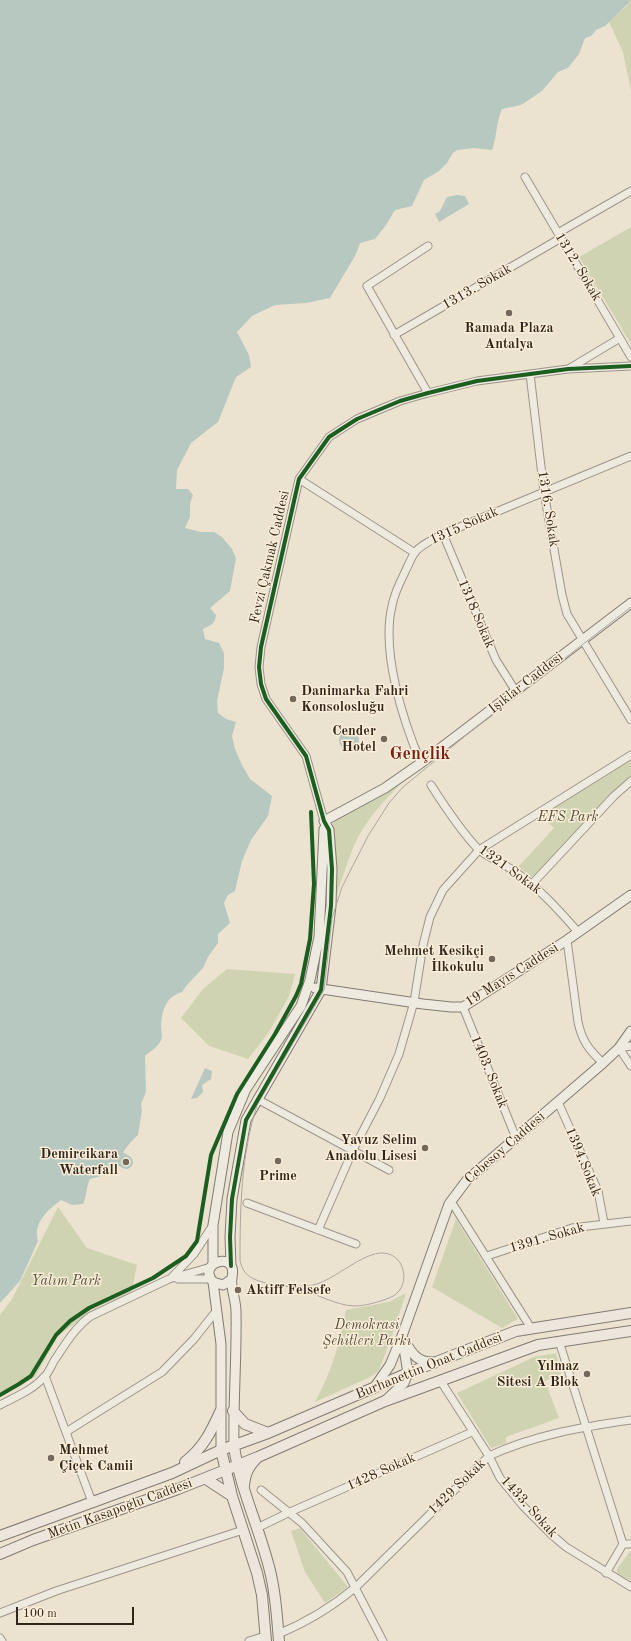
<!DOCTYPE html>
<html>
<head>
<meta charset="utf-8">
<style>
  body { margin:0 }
  #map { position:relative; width:631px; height:1641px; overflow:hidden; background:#ece2d0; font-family:"Old Standard TT",serif }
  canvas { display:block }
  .scale { position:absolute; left:16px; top:1607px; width:118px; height:18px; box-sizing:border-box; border:2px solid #31261c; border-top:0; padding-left:5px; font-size:12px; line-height:14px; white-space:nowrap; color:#31261c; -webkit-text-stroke:3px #fbeed8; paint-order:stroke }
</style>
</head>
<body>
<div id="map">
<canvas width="631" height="1641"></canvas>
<div class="scale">100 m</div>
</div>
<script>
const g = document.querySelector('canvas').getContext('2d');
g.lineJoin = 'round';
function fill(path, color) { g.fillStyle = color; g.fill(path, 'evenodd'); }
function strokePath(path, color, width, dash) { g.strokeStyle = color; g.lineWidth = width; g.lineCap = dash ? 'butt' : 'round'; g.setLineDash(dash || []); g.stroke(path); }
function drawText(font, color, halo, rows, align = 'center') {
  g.font = font + ' "Old Standard TT",serif'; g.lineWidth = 3; g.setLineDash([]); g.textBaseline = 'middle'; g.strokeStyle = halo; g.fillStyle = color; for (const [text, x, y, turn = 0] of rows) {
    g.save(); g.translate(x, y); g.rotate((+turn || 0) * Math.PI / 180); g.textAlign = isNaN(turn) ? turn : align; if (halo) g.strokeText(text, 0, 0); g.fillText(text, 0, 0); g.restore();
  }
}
fill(new Path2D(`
  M629,0h2v91l-8,-39 -14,-30 20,-18z
  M631,227v117l-52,-87z
  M631,757v22l-99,98 -14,-10 36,-39 -14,-13z
  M407,778c-20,19 -43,43 -54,70 -6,15 -11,31 -16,46v-22l-4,-47 1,-6z
  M227,969l68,5 -6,22 -20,36 -21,27 -39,-13 -28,-28 22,-29z
  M58,1207l29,41 50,17 -6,30 -27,9 -13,7 -33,25 -23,41 -35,19v-81l12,-16z
  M456,1219l62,100 -16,9 -70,-41z
  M406,1293l-16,49 -12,30 -8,5 -55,25c16,-29 25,-59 31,-92l43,-8z
  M556,1353l5,21 -16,7 14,37 -53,19v6l-15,5 -34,-55 77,-36z
  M300,1528l48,59 -23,16 -20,-31 -14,-41z
  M631,1550v31l-14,-8v-4z`), '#d0d3b1');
fill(new Path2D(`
  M0,0h629v3l-24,23 -9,4 -5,6 -6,2 -6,16 -11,14 -10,4 -16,19 -21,14 -19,4c-6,13 -5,28 -10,41l-18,-2 -17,2 -4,3 -6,10 -8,8 -15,9 -12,26 -17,4 -9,15 -11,14 -15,4 -5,13 -25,42 -24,5 -31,2 -23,11 -15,16 12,23 2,12 -15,10 -18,45 -27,21 -14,27 -1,19h12l5,6 -3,9v13l-5,11 16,4h13l8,5 10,12 4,9 -6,33 -20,17 6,7c-1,9 -5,10 -13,14l2,10 14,4 5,10v15l-7,33 1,12 8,6 10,3 -4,14 3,13 7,16 8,14 22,17 -4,20 -17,24 -9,21 -7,30 -7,4 -4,8 6,20 -12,11v9l-10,14 -5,11 -16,17 -5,7c-17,5 -20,19 -21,35 0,3 1,7 1,10 -2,9 -10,13 -17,19l1,36 -5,12 1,6 -4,25c-14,11 -20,31 -36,40 -3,2 -9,3 -12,4 -4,8 -3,17 -7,25l-11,1 -11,-5c-13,10 -28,22 -23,41l-18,40 -20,22z
  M457,195l8,1 4,8 -30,18 -4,-8 5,-3 7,-14z
  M339 740a10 10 0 1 1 20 0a10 10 0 1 1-20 0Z
  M205,1068l7,3 -1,8 -9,6 1,7 -6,6 -6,1z`), '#b7c8c1');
strokePath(new Path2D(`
  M119,1158l7,4`), '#b7c8c1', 14);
const street = new Path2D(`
  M525,177l106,180
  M558,233l73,-42
  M394,335l167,-97
  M570,368l50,-30
  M530,374l14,118 18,103 5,19 64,106
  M428,393l-61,-107 61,-40
  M299,479l116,74
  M443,534l53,126 19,30
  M421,763c-18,-42 -40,-111 -29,-157 2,-12 8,-24 13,-34 3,-6 6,-14 10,-20 7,-8 19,-13 28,-18l188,-78
  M431,785c14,22 29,45 47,64 10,9 25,14 36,22 25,17 44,38 64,61
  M324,821l-18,-65 -40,-57 -5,-15 -2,-17 2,-20 38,-168 30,-42 28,-18 43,-18 28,-8 49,-12 91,-12 63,-3
  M532,884l82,-88 17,-15
  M567,940l11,82c4,19 11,28 25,41
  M463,1007l53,131
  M619,1048l12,18
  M619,1048l12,-2
  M257,1099l132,71
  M558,1102l40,89 6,32
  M247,1203l109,41
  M449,1204l5,2 77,122
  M318,1230l35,-80 27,-52 19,-44 15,-52 9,-57 7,-28 13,-27 36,-40 152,-95
  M487,1256l85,-28 59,-7
  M171,1278l23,-24 19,-29
  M178,1279h32
  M559,1341l64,203 -17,29
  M45,1376l47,126
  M440,1380l49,76 11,22 23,28 29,29 14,12 65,40
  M0,1405c15,-8 33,-15 44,-28 5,-4 7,-11 10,-16 10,-15 22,-35 37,-45l78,-37 42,-12
  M66,1432l96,-60 32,-33 23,-29
  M261,1490l41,33 45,49 36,69
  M257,1528l33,-16 182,-80
  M623,1544h8
  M0,1613l56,-22 187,-61
  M278,1634c27,-11 55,-28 78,-47l133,-131c45,-21 93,-29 142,-36
  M0,1638l2,3
  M249,1641l16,-5`);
const secondary = new Path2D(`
  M324,821l61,-33 36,-25 210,-160
  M315,988l108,16 28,3h12l104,-67 64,-45
  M213,1264v-39l15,-93 18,-43 55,-83 9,-26 9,-43 5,-108
  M231,1266l-1,-29 2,-38 14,-79 75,-130 10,-84 1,-37 -3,-39 -5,-9
  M232,1279l-9,6 -10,-3c-17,-20 25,-32 19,-5 -2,10 4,23 4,34 1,45 -3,90 -2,135
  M213,1282l8,62v106
  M405,1341c7,13 13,22 29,21
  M374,1388l16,-23 12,-29 47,-132 18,-24 136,-117 16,-15 12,-17
  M386,1400l18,-17 4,-10 -6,-37`);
const primary = new Path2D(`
  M233,1411l12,13 23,9
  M234,1446c6,43 26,83 36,125 6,23 7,47 9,70
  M221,1450l11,46 25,77 5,22 4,46
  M185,1462c18,-14 26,-30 35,-50
  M206,1479l26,17
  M244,1486c1,-12 4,-19 13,-28
  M0,1536l172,-63 49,-23 47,-17 140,-60 108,-42 115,-18
  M0,1554l33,-14 145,-51 80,-32 127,-56 153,-56 93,-14`);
strokePath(street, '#9c9489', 9);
strokePath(secondary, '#817b71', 11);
strokePath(primary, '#817b71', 12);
strokePath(street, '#efeae0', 7);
strokePath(secondary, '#efeae0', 9);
strokePath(primary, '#ece6dc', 10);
strokePath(new Path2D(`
  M284,1286c11,0 23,1 33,-2 19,-6 47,-32 66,-31 24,1 29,37 6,45 -10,4 -24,8 -35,8 -20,-1 -38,-13 -58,-18 -14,-3 -31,-3 -44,-10 -7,-4 -10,-9 -12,-17 0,-52 1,-106 17,-156l67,-115 8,-72 10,-31 26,-51 21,-33 14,-16 73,-60 155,-120`), '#aca69f', 1);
strokePath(new Path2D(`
  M231,1266l-1,-29 2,-38 14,-79 75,-130 10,-84 1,-37 -3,-39 -5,-9 -18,-65 -40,-57 -5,-15 -2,-17 2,-20 38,-168 30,-42 28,-18 43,-18 28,-8 49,-12 91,-12 63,-3
  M0,1395l19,-11 12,-8 25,-41 14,-14 19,-13 64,-30 33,-22 11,-15 14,-86 26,-61 38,-60 21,-38 5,-12 9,-45 4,-55 -3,-72`), '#1b5e20', 4);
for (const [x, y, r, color] of [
  [509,313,4,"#72685b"],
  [293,699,4,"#72685b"],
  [384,739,4,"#72685b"],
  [492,959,4,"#72685b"],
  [425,1148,4,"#72685b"],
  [278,1161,4,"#72685b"],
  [126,1162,4,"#72685b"],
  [238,1290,4,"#72685b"],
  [587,1374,4,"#72685b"],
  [51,1458,4,"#72685b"]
]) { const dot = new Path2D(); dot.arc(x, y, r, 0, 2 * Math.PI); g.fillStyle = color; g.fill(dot); strokePath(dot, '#fbeed8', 1.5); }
drawText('14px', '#31261c', '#fbeed8', [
  ["1312. Sokak",578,267,59],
  ["1313. Sokak",477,287,-30],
  ["1316. Sokak",548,509,81],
  ["1315 Sokak",464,526,-24],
  ["Fevzi Çakmak Caddesi",270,557,-77],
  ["1318 Sokak",476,614,67],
  ["Işıklar Caddesi",526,683,-38],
  ["1321 Sokak",510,870,36],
  ["19 Mayıs Caddesi",512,975,-32],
  ["1403. Sokak",489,1072,68],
  ["Cebesoy Caddesi",505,1148,-41],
  ["1394.Sokak",583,1162,68],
  ["1391. Sokak",547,1238,-16],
  ["Burhanettin Onat Caddesi",429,1366,-22],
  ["1428 Sokak",381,1472,-24],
  ["1429 Sokak",457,1487,-44],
  ["1433. Sokak",529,1507,48],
  ["Metin Kasapoğlu Caddesi",120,1509,-20]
]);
drawText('bold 14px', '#31261c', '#fbeed8', [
  ["Ramada Plaza",509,328,"center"],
  ["Antalya",509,344,"center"],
  ["Danimarka Fahri",301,691,"left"],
  ["Konsolosluğu",301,707,"left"],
  ["Cender",376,731],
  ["Hotel",376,747],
  ["Mehmet Kesikçi",484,951],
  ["İlkokulu",484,967],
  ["Yavuz Selim",417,1140],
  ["Anadolu Lisesi",417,1156],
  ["Demircikara",118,1154],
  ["Waterfall",118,1170],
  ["Prime",278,1176,"center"],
  ["Aktiff Felsefe",246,1290,"left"],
  ["Yılmaz",579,1366],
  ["Sitesi A Blok",579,1382],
  ["Mehmet",59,1450,"left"],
  ["Çiçek Camii",59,1466,"left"]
], 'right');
drawText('italic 14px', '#534e3b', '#fbeed8', [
  ["EFS Park",568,817],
  ["Yalım Park",66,1281],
  ["Demokrasi",367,1325],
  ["Şehitleri Parkı",367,1341]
]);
drawText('bold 18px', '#7a1f14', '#fbeed8', [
  ["Gençlik",420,754]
]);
</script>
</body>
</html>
